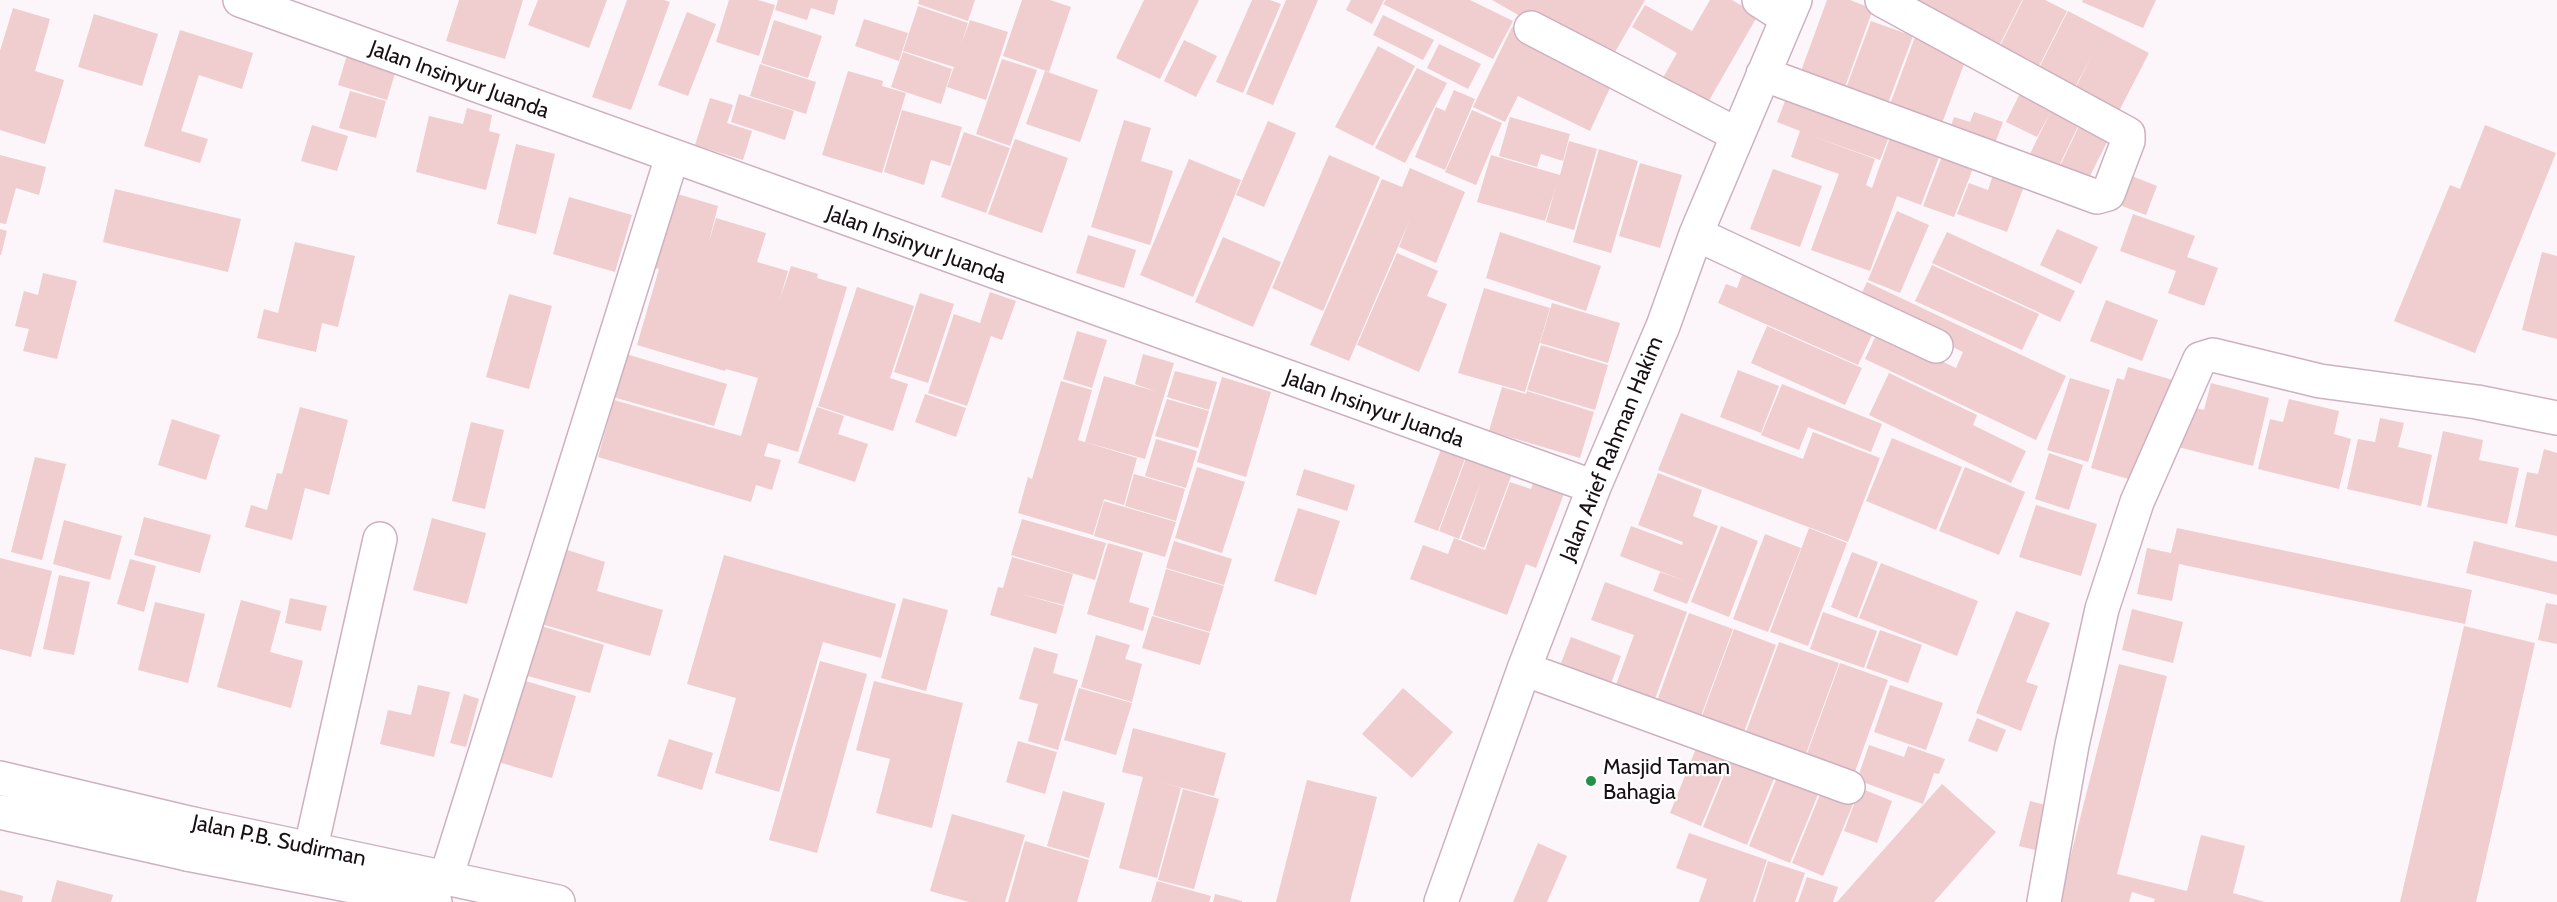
<!DOCTYPE html>
<html>
<head>
<meta charset="utf-8">
<style>
  body { margin:0 }
  canvas { display:block; background:#fcf6fa }
</style>
</head>
<body>
<canvas width="2557" height="902"></canvas>
<script>
const g = document.querySelector('canvas').getContext('2d');
g.lineJoin = 'round';
function fill(path, color) { g.fillStyle = color; g.fill(path, 'evenodd'); }
function strokePath(path, color, width, dash) { g.strokeStyle = color; g.lineWidth = width; g.lineCap = dash ? 'butt' : 'round'; g.setLineDash(dash || []); g.stroke(path); }
function drawText(font, color, halo, rows, align = 'center') {
  g.font = font + ' Cabin,sans-serif'; g.lineWidth = 4.5; g.setLineDash([]); g.textBaseline = 'middle'; g.strokeStyle = halo; g.fillStyle = color; for (const [text, x, y, turn = 0] of rows) {
    g.save(); g.translate(x, y); g.rotate((+turn || 0) * Math.PI / 180); g.textAlign = isNaN(turn) ? turn : align; if (halo) g.strokeText(text, 0, 0); g.fillText(text, 0, 0); g.restore();
  }
}
fill(new Path2D(`
  M459,0h64l-18,59 -59,-18z
  M538,0h69l-18,48 -61,-23z
  M627,0h37l6,2 -39,108 -39,-13z
  M729,0h29l17,5 -16,51 -43,-14z
  M778,0h60l-4,15 -23,-7 -4,12 -32,-10z
  M919,0h56l-7,21 -50,-17z
  M1022,0h28l21,7 -22,65 -46,-16z
  M1144,0h55l-39,79 -44,-21z
  M1252,0h18l11,4 -38,89 -27,-11z
  M1286,0h32l-45,105 -27,-11z
  M1351,0h33l-12,24 -26,-14z
  M1386,0h84l43,21 -20,38 -110,-55z
  M1492,0h153l-38,66z
  M1710,0h22l26,15 -55,96 -44,-26 18,-32 -45,-26 13,-22 47,26z
  M1827,0h23l23,9 -32,89 -44,-16z
  M1892,0h130l-26,52z
  M2023,0h22l22,11 -31,61 -39,-20z
  M2083,0h73l-13,28 -61,-26z
  M918,6l50,17 -7,22 9,-25 38,12 -22,68 -39,-13 7,-20 -51,-16z
  M13,8l37,11 -15,52 29,9 -19,64 -45,-14v-79z
  M2068,11l81,42 -31,60 -44,-22 18,-36 -19,36 -36,-19z
  M687,12l29,12 -28,72 -30,-11z
  M94,14l64,20 -16,52 -64,-19z
  M1383,15l51,25 -11,20 -50,-25z
  M864,19l44,14 -9,28 -44,-15z
  M774,20l48,16 -14,42 -47,-15z
  M1871,21l42,15 -29,78 -42,-15z
  M1512,27l103,50 -25,54 -72,-35 -13,26 -32,-15z
  M180,30l73,23 -11,36 -43,-14 -18,56 27,8 -8,24 -56,-17z
  M1915,37l52,19 -29,78 -52,-19z
  M1184,40l33,16 -21,41 -32,-16z
  M1439,44l42,20 -13,25 -41,-21z
  M1378,46l37,20 -42,80 -38,-19z
  M903,52l49,17 -11,35 -50,-17z
  M347,55l49,15 -9,30 -49,-15z
  M1002,59l35,11 -27,76 -34,-12z
  M760,64l56,18 -10,32 -56,-18z
  M1417,68l30,15 -42,80 -30,-15z
  M848,71l35,10 -1,5 24,7 -24,80 -60,-18z
  M1045,71l53,19 -18,52 -54,-18z
  M2023,87l60,29 -26,54 -28,-14 22,-45 -14,26 -31,-15z
  M1790,88l103,38 -13,34 -74,-26 69,25 -9,26 6,3 22,-62 50,18 -23,61 -24,-9 -27,75 -59,-21 28,-76 -48,-17 9,-26 -23,-9z
  M1454,90l21,9 -30,71 -30,-13 21,-50 9,4z
  M350,91l36,10 -10,37 -37,-10z
  M739,94l55,17 -9,29 -54,-18z
  M710,98l23,7 -6,18 25,8 -9,29 -48,-15z
  M467,108l25,7 -3,16 11,3 -14,56 -70,-18 13,-56 34,8z
  M902,110l60,17 -12,39 -19,-6 -7,25 -40,-13z
  M1472,110l30,13 -26,62 -31,-13z
  M1974,112l29,10 -12,32 -44,-16 7,-21 16,5z
  M2084,116l29,14 -27,54 -28,-14z
  M1510,117l60,17 -7,27 -22,-7 -4,13 -38,-11z
  M1124,120l27,8 -10,33 32,10 -23,74 -59,-18z
  M1268,121l28,12 -32,74 -28,-12z
  M312,125l36,11 -11,35 -36,-10z
  M2485,125l71,28 -81,200 -81,-32 56,-136 10,4z
  M964,132l46,16 -24,65 -45,-16z
  M1015,139l53,19 -26,75 -54,-19z
  M1569,141l28,8 -23,81 -28,-8 10,-36 -11,35 -68,-19 14,-47 69,20z
  M516,144l39,10 -19,80 -39,-10z
  M1946,146l31,12 -23,59 -31,-11z
  M1599,149l39,12 -27,92 -38,-11z
  M0,155l46,12 -7,28 -23,-7 -10,36 -6,-1z
  M1329,155l51,22 -57,134 -51,-23z
  M1189,159l52,21 -48,117 -53,-22z
  M1640,163l42,12 -22,73 -41,-12z
  M1410,168l55,24 -29,71 -37,-16 11,-28 -61,142 -39,-16 72,-166 20,8z
  M1773,169l49,17 -22,61 -50,-18z
  M1993,175l31,11 -17,46 -50,-18 12,-31 19,7z
  M2132,176l25,10 -11,29 -24,-9z
  M115,189l126,30 -13,53 -125,-30z
  M671,192l47,14 -10,39 8,-27 50,15 -9,29 31,9 -9,31 12,-36 27,8 -1,4 30,9 -49,165 -30,-9 -4,13 17,4 -9,30 -16,-5 -5,17 -153,-45 16,-57 127,36 17,-58 -32,-9 -1,2 -88,-26 22,-76 -8,-2z
  M569,197l63,18 -17,57 -62,-18z
  M1897,211l32,14 -29,68 -32,-13z
  M2133,214l62,22 -8,21 31,11 -14,38 -36,-13 8,-22 -56,-20z
  M0,229l7,2 -6,24h-1z
  M2057,229l41,18 -17,37 -41,-19z
  M1500,232l101,34 -15,45 -100,-33z
  M1947,232l128,59 -15,31 -128,-59z
  M1088,235l48,15 -12,38 -48,-15z
  M1223,237l58,25 -28,65 -58,-25z
  M295,242l60,14 -17,71 -16,-4 -6,29 -59,-14 7,-29 14,4z
  M2542,252l15,4v83l-35,-9z
  M1397,253l41,18 -11,25 20,8 -28,68 -62,-27z
  M1932,265l107,49 -17,36 -107,-49z
  M43,273l34,8 -20,78 -34,-8 6,-22 -14,-3 9,-35 14,4z
  M1742,275l131,58 -15,32 -140,-62 8,-19 11,4z
  M1867,282l199,94 -30,64 -171,-81 13,-28 78,37 7,-16 -105,-51z
  M857,287l57,19 -24,72 18,6 -15,47 -75,-25z
  M1484,288l66,20 -25,84 -67,-19z
  M990,292l26,9 -14,39 -11,-4 -24,70 -39,-13 26,-79 26,9z
  M920,293l34,11 -26,79 -34,-11z
  M509,294l43,12 -23,83 -43,-12z
  M2106,300l52,20 -16,41 -52,-20z
  M1552,303l68,20 -12,40 -68,-20z
  M1767,326l95,42 -17,37 -94,-42z
  M1077,331l30,9 -15,48 -29,-9z
  M1541,345l67,20 -13,45 -68,-20z
  M626,354l101,30 -13,42 -101,-29z
  M1143,354l31,9 -29,96 -60,-17 19,-66 53,16 -22,-8z
  M2128,367l45,13 -31,103 -51,-15 26,-90 7,2z
  M1738,370l41,16 -18,47 -41,-16z
  M1175,371l42,11 -8,28 -42,-13z
  M1889,373l88,42 -4,10 53,26 -15,32 -142,-68z
  M1222,377l49,15 -25,85 -49,-15z
  M2070,378l40,12 -22,72 -41,-12z
  M1061,381l31,9 -14,50 59,18 -13,47 -20,-6 -11,36 -75,-22 10,-36 4,2z
  M2211,383l58,15 -16,68 -75,-19 10,-41 16,4z
  M1782,384l100,40 -11,28 -63,-25 -9,23 -38,-15z
  M1502,387l24,7 1,-3 67,21 -14,46 -91,-27z
  M925,394l41,14 -10,29 -41,-15z
  M1167,399l42,12 -11,37 -43,-12z
  M2289,399l50,12 -5,23 17,5 -12,50 -81,-20 12,-50 13,3z
  M300,407l48,13 -19,75 -24,-7 -13,52 -47,-13 6,-22 16,5 10,-37 5,1z
  M817,407l27,9 -6,18 30,10 -13,38 -57,-19z
  M1681,413l122,46 10,-27 67,26 -32,84 -190,-72z
  M2380,418l24,5 -6,24 34,8 -11,51 -74,-17 11,-50 17,3z
  M172,419l48,16 -14,45 -48,-15z
  M471,422l33,8 -19,79 -33,-8z
  M2443,431l40,9 -4,20 40,8 -12,56 -80,-17z
  M1892,438l70,29 -26,63 -70,-29z
  M1156,439l41,12 -11,37 -41,-12z
  M1443,444l24,9 -29,78 -24,-9z
  M2544,449l13,4v83l-42,-9 12,-55 11,2z
  M1468,453l45,18 -29,77 -23,-9 20,-57 -22,57 -20,-8z
  M2049,453l34,12 -14,45 -34,-11z
  M35,457l31,7 -24,96 -31,-8z
  M1197,467l48,15 -23,71 -47,-15z
  M1965,467l60,25 -26,63 -60,-24z
  M1304,469l51,16 -8,26 -51,-16z
  M1658,473l44,17 -9,26 25,10 -31,78 -34,-13 7,-19 28,10 -68,-26 11,-30 51,19 1,-3 -45,-17z
  M1134,474l51,15 -9,32 -51,-15z
  M1534,480l31,11 -29,77 -10,-4 -19,51 -97,-36 13,-34 25,9 6,-16 31,12 25,-68 21,7z
  M1104,501l72,21 -11,35 -71,-21z
  M2036,505l61,19 -16,52 -62,-19z
  M1298,508l42,13 -24,74 -42,-14z
  M144,517l67,18 -11,38 -66,-18z
  M432,518l54,15 -19,71 -54,-14z
  M1022,519l84,24 -11,37 -84,-25z
  M64,520l58,16 -12,44 -57,-16z
  M1721,526l37,15 -29,76 -38,-15z
  M1809,528l38,15 -39,103 -38,-14z
  M2177,528l295,62 -7,34 -286,-60 -7,37 -35,-7 10,-46 24,5z
  M1765,534l36,14 -33,84 -35,-13z
  M1174,541l58,18 -8,26 -58,-17z
  M2474,541l83,21v33l-91,-22z
  M1108,543l35,10 -14,49 20,6 -6,23 -56,-17z
  M561,548l44,14 -8,29 66,19 -13,46 -112,-33z
  M1852,552l26,10 -21,56 -26,-11z
  M724,555l172,49 -15,54 -58,-16 -44,150 -64,-19 21,-75 -49,-14z
  M1012,557l61,17 -9,31 -47,-12 47,13 -8,28 -66,-19 8,-28 5,1z
  M0,558l52,13 -21,86 -31,-8z
  M130,559l26,7 -12,46 -27,-8z
  M1881,563l97,38 -21,55 -98,-38z
  M1166,569l58,17 -14,46 -57,-17z
  M59,575l31,7 -16,73 -31,-6z
  M1605,582l82,30 -35,95 -39,-14 21,-58 -43,-15z
  M290,598l37,8 -6,25 -36,-8z
  M903,598l45,12 -22,81 -45,-13z
  M241,600l40,11 -11,41 33,9 -12,47 -74,-21z
  M155,602l50,12 -17,69 -50,-13z
  M2546,603l11,2v39l-19,-4z
  M2132,609l51,13 -10,41 -51,-13z
  M2016,611l34,12 -24,59 12,4 -17,45 -45,-18z
  M1823,612l54,19 -13,37 -54,-19z
  M1689,613l44,16 -35,95 -44,-15z
  M1152,616l58,17 -10,32 -58,-17z
  M538,625l66,20 -14,48 -66,-18z
  M2464,626l71,17 -59,259h-76z
  M1734,629l42,16 -35,95 -42,-16z
  M1880,630l42,15 -14,38 -42,-15z
  M1096,635l34,10 -5,14 17,5 -10,38 -51,-15z
  M1571,637l50,19 -12,33 -51,-18z
  M1779,642l60,21 -36,99 -60,-22z
  M1034,647l24,7 -5,19 25,7 -20,70 -30,-9 10,-37 -19,-5z
  M820,661l47,13 -50,179 -48,-13z
  M1840,663l48,17 -36,100 -48,-18z
  M2119,664l48,12 -50,198 70,17 14,-56 44,11 -12,47 32,9h-111l1,-3 -23,-7 -3,10h-70z
  M519,679l57,17 -24,82 -57,-17z
  M874,681l89,22 -31,125 -56,-15 14,-54 -34,-9z
  M418,685l32,7 -16,65 -54,-13 8,-34 23,5z
  M1890,685l53,18 -17,47 -52,-18z
  M1079,688l53,15 -16,52 -52,-15z
  M1403,688l50,44 -41,46 -50,-44z
  M464,694l15,5 -13,48 -16,-4z
  M1977,718l29,12 -9,22 -29,-11z
  M1133,728l93,25 -12,43 -55,-14 22,6 -24,90 -38,-10 24,-91 -21,-5z
  M669,739l44,14 -11,37 -45,-14z
  M1018,741l39,11 -12,42 -39,-12z
  M1699,741l32,13 -30,72 -31,-13z
  M1869,745l35,12 4,-11 37,13 -6,15 -5,-1 -11,31 -66,-24z
  M1733,753l44,18 -30,74 -44,-18z
  M1780,770l41,17 -31,76 -41,-17z
  M1307,780l70,17 -27,105h-74z
  M1942,784l54,48 -62,70h-97z
  M1860,788l32,13 -15,42 -33,-12z
  M1183,789l36,10 -25,90 -36,-9z
  M1063,791l42,12 -16,55 -42,-12z
  M1821,792l32,12 -30,72 -31,-13z
  M2030,801l27,7 -10,45 -28,-7z
  M952,814l73,21 -20,67h-36l-39,-11z
  M1689,833l78,27 -14,42h-54l8,-23 -31,-11z
  M1025,841l64,19 -12,42h-69z
  M1538,843l29,13 -20,46h-34z
  M1768,861l37,12 -10,29h-40z
  M1807,877l31,10 -5,15h-35z
  M57,880l56,15 -2,7h-60z
  M1157,881l54,15 -2,6h-58z
  M0,890l23,6 -1,6h-22z
  M1215,894l27,7v1h-29z`), '#f0cdce');
const minor = new Path2D(`
  M240,0l1354,487
  M1759,0l28,18
  M1531,28l207,107
  M1763,74l334,123 11,-3 20,-53v-7l-246,-134
  M1696,234l240,112
  M1524,669l324,118
  M311,847l69,-308
  M446,878l226,-721
  M1441,902l83,-233 70,-182 69,-161 33,-92 99,-234
  M2044,902l28,-157 30,-136 35,-107 63,-143 13,-4 107,26 157,21 80,16`);
const major = new Path2D(`
  M0,778l193,46 365,78
  M0,812l187,42 248,48`);
const highway = new Path2D(`
  M187,854l6,-30`);
strokePath(minor, '#ceb1c1', 36);
strokePath(major, '#ceb1c1', 36);
strokePath(highway, '#ceb1c1', 36);
strokePath(minor, '#fff', 33);
strokePath(major, '#fff', 33);
strokePath(highway, '#fff', 33);
for (const [x, y, r, color] of [
  [1591,781,6,"#20904a"]
]) { const dot = new Path2D(); dot.arc(x, y, r, 0, 2 * Math.PI); g.fillStyle = color; g.fill(dot); strokePath(dot, '#fff', 2); }
drawText('22px', '#191015', '#fff', [
  ["Jalan Insinyur Juanda",459,80,20],
  ["Jalan Insinyur Juanda",916,245,20],
  ["Jalan Insinyur Juanda",1374,409,20],
  ["Jalan Arief Rahman Hakim",1612,449,-68],
  ["Jalan P.B. Sudirman",279,841,12]
]);
drawText('22px', '#191015', '#fff', [
  ["Masjid Taman",1603,768],
  ["Bahagia",1603,793]
], 'left');
</script>
</body>
</html>
